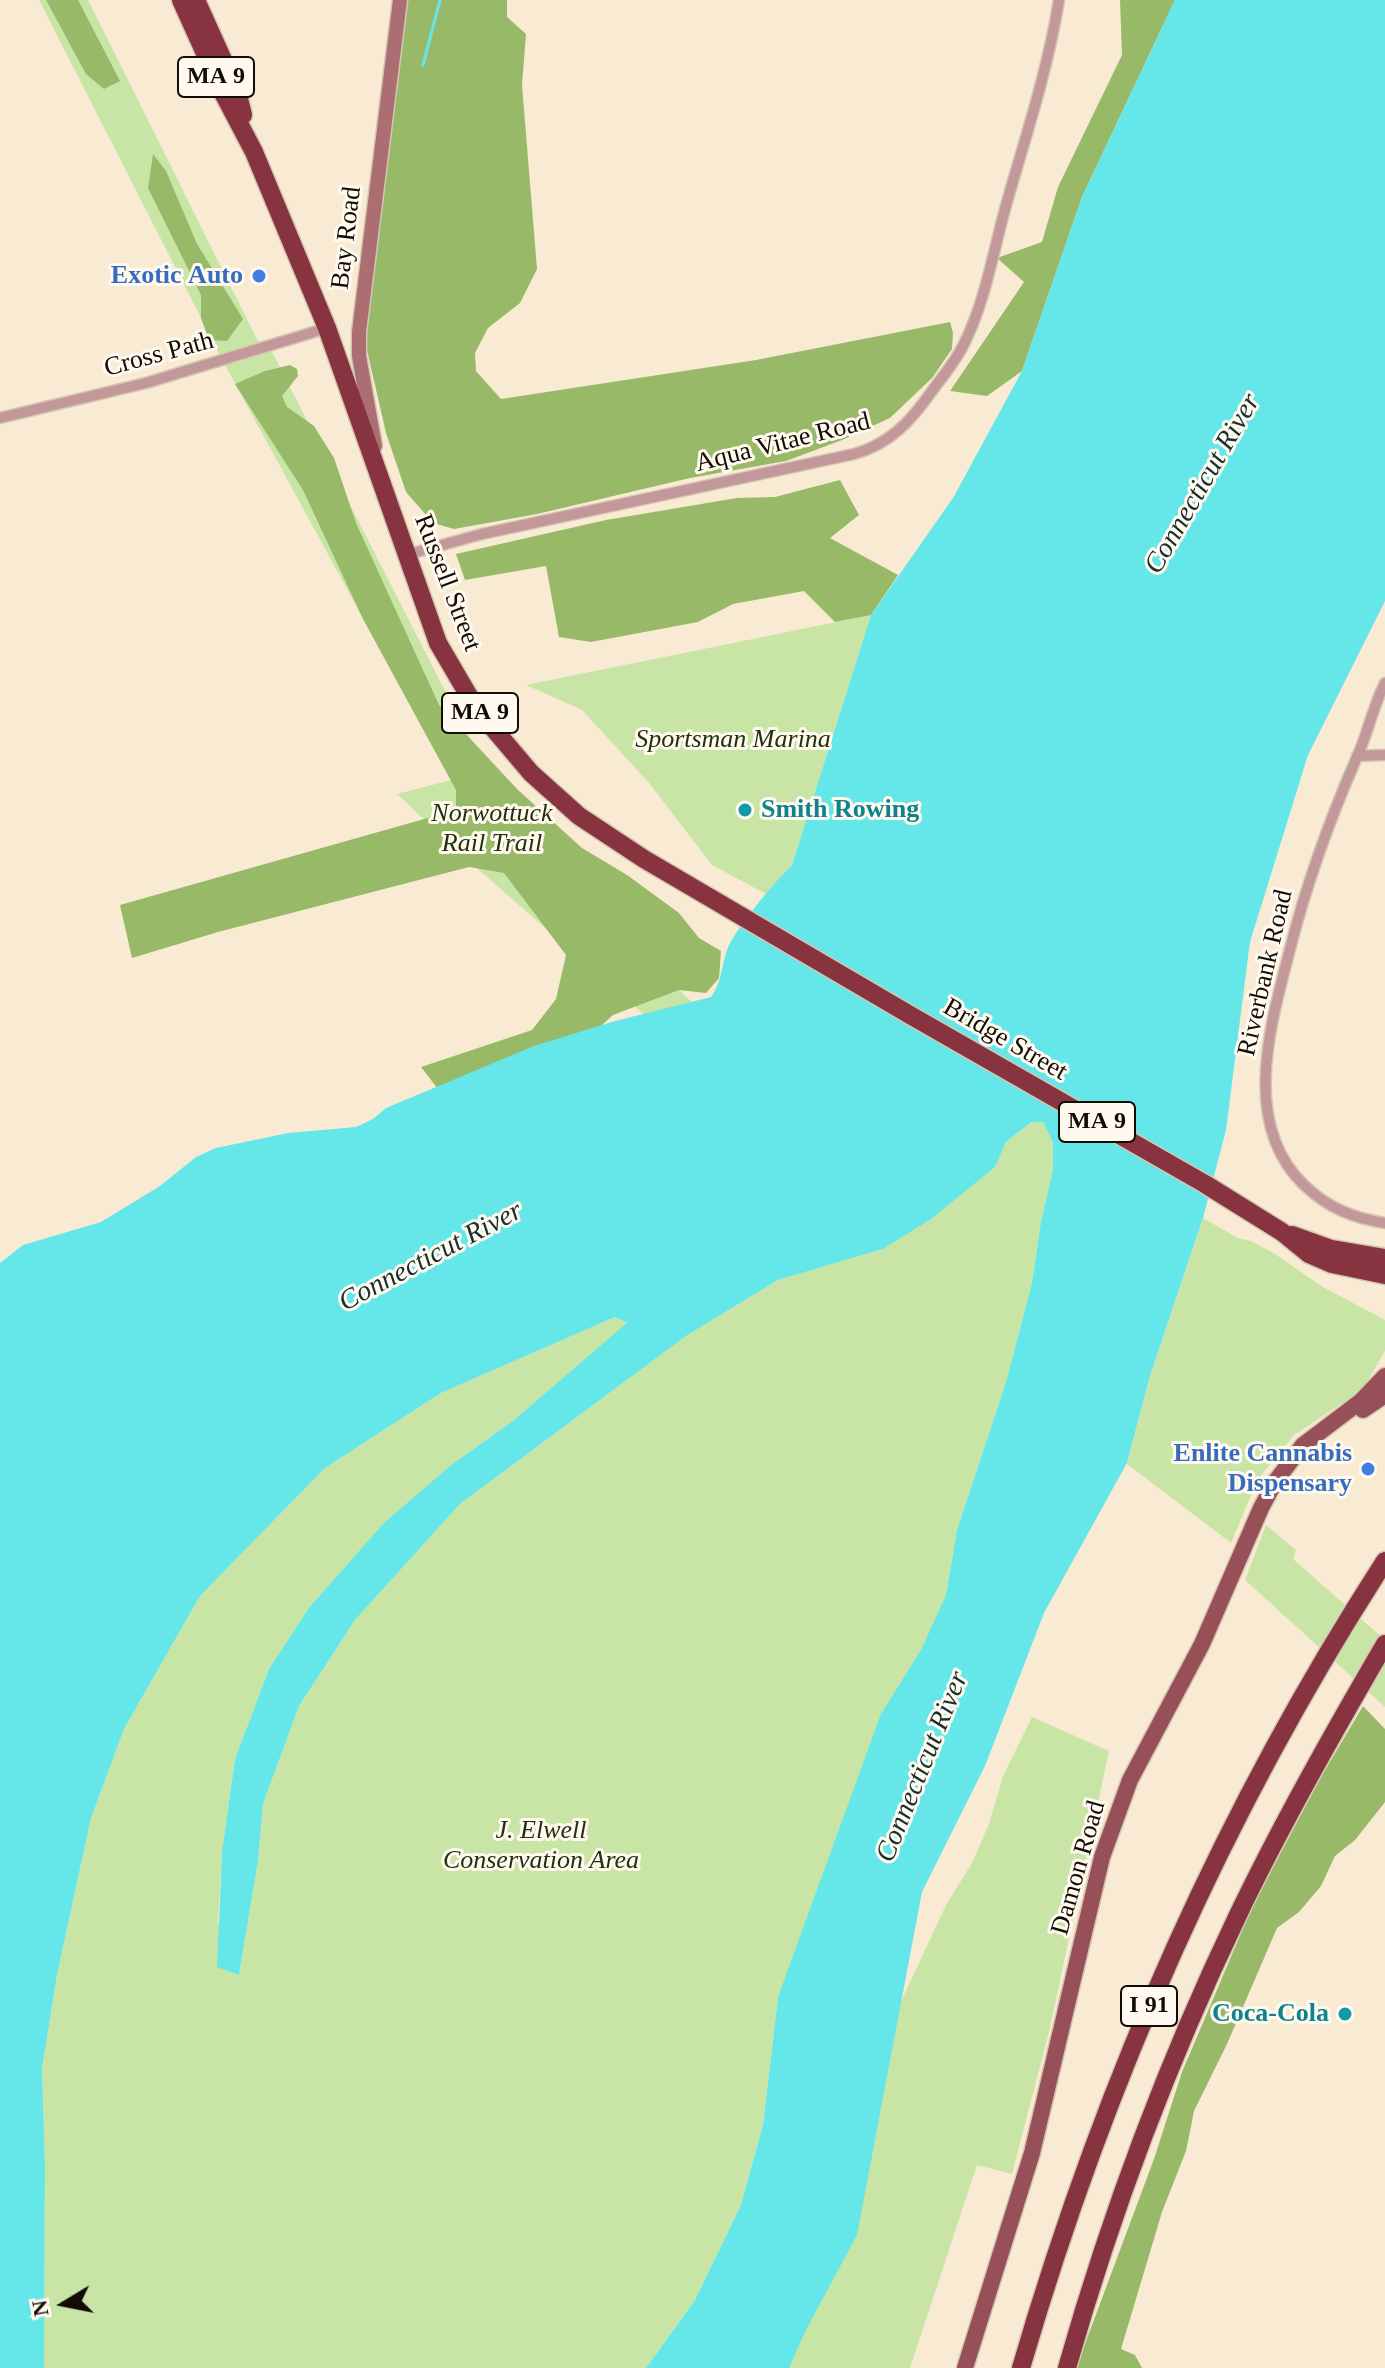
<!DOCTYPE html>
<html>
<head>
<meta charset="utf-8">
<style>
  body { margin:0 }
  #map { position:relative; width:1385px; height:2368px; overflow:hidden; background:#f9ebd3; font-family:Georgia,serif }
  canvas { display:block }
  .north { position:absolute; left:24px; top:2264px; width:80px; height:80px; -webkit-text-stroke:6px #fff9ef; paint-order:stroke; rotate:260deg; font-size:22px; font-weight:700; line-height:32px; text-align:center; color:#110c05 }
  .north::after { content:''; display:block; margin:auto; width:28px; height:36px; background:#110c05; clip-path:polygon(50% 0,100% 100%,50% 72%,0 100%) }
</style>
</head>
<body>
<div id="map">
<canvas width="1385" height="2368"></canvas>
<div class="north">N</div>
</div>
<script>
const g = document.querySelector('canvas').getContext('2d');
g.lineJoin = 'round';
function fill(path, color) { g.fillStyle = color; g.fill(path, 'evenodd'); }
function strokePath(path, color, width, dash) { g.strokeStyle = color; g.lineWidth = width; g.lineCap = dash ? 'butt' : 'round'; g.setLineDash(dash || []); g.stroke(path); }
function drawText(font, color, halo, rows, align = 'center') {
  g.font = font + ' Georgia,serif'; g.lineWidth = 6; g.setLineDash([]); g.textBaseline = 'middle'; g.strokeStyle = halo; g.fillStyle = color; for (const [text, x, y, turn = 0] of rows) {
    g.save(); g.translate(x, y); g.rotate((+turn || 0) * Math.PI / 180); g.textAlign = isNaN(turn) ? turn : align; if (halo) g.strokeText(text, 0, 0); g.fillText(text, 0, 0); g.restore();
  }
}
fill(new Path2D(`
  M39,0h49l170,341 14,11 214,419 193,219 128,118 -30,23 -306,-268 -74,-69 54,-14 -224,-411z
  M871,615l-79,250 -26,29 -54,-29 -63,-82 -67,-73 -56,-25z
  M1033,1122h10l10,21v27l-12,51 -9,62 -26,99 -49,148 -11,65 -168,401 -15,129 -22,80 -46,95 -49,68h-602l1,-202 -3,-97 15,-94 34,-157 33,-89 76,-133 125,-128 116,-75 174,-76 13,7 -114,96 -64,46 -142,143 -39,60 -34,90 -13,93 -4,69 21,54 19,-114 5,-57 36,-98 56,-86 105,-116 226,-168 92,-56 105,-31 112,-82 11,-25z
  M1203,1218l35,20 13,3 21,11 51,35 62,33v31l-23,39 -68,45 -36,44 -27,64 -104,-79 23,-88z
  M1266,1525l30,25 -3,9 92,81v67l-140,-127z
  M1032,1717l77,34 -60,281 -37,142 -35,-9 -67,203h-127l27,-46 18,-47 69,-265 49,-105 26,-42 17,-39 14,-48z`), '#c9e5a6');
fill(new Path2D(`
  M46,0h32l42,81 -16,8 -18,-15z
  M408,0h99v17l19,17 -4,51 15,184 -17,34 -32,25 -13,25 1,18 25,28 255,-39 194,-38 3,11 -1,16 -20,29 -42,40 -48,22 -56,21 -96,17 -153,36 -83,15 -21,-6 -27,-31 -20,-59 -20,-87 1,-41z
  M1120,0h55l-93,197 -60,174 -35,25 -37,-5 74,-109 -27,-24 45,-16 16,-55 64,-132z
  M153,154l13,17 31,73 46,75 -16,22 -18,-1 -8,-22v-23l-53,-107z
  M290,365l7,4 1,7 -16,20 5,11 27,19 20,32 22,65 83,182 78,84 65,59 45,27 52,38 20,25 22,13 -2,27 -13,15 -27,-3 -66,25 -22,20 -153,54 -17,-22 111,-37 24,-31 10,-44 -62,-82 -35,-6 -251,65 -86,26 -12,-53 336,-95v-20l-93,-171 -60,-129 -68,-106 30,-13z
  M840,480l19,35 -29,23 68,37 -27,40 -36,7 -31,-31 -71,13 -35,18 -107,20 -32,-5 -13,-71 -81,14 -9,-26 150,-34 131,-22 38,-1z
  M1363,1706l22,23v73l-30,38 -20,16 -14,30 -22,26 -22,16 -50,116 -33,67 -8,40 -24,61 -41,137 14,6 7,13h-66l78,-209 28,-87 71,-167 68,-128z`), '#97b968');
fill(new Path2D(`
  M1175,0h210v601l-77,154 -58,187 -24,188 -23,88 -53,158 -23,87 -83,150 -59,153 -63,126 -65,343 -51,95 -17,38h-143l49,-68 46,-95 22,-80 15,-128 103,-283 40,-64 25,-55 11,-65 49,-148 26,-99 9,-62 12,-51v-27l-10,-21h-11l-26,20 -11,25 -64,52 -48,30 -105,31 -92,56 -226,168 -105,116 -56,86 -36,98 -5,57 -19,114 -22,-8 5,-115 13,-93 34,-90 39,-60 76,-86 66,-57 64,-46 113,-97 -12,-6 -174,76 -116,75 -125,128 -76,133 -33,89 -34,157 -15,94 3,97 -1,202h-44v-1105l23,-18 78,-23 59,-36 36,-29 20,-9 72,-15 68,-6 17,-8 13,-11 148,-62 81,-25 96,-24c11,-15 10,-29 16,-47 8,-22 48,-68 65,-85l79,-250 82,-117 69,-127 60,-174z`), '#65e7e9');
strokePath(new Path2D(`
  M423,65l17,-65`), '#65e7e9', 3);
const street = new Path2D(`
  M0,418l146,-35 181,-55
  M406,555l76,-21 372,-80c36,-10 57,-33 78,-63 11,-15 23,-29 31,-45 24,-47 31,-101 46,-151 19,-66 39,-127 50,-195
  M1385,683c-12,23 -17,50 -28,74 -28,64 -51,128 -68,196 -19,74 -48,171 15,232 24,23 49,33 81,38
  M1357,756l28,-1`);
const secondary = new Path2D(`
  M375,446l-16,-90v-24l41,-332`);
const primary = new Path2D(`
  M1363,1410l22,-15
  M965,2368l67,-215 70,-296 28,-77 72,-136 59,-136 14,-26 28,-37 58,-44 24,-25`);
const highway = new Path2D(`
  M181,0l41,91 32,61 73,176 111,315 38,65 55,65 48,43 65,43 266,156 295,169 77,48 27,22 23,10 53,11
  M196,0l41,91 6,24
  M1292,1235l39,14 54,9
  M1021,2368c83,-285 203,-558 364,-807
  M1067,2368c44,-155 101,-307 171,-453 44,-92 95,-182 147,-271`);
strokePath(street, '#d4c7b2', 13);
strokePath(secondary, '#d4c7b2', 17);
strokePath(primary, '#d4c7b2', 19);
strokePath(highway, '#d4c7b2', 21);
strokePath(street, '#c3989b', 10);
strokePath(secondary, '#ab6e73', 14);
strokePath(primary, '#985058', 16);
strokePath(highway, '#873440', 18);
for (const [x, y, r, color] of [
  [259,276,8,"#3f7fe0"],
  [745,810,8,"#0f9aa8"],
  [1368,1469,8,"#3f7fe0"],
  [1345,2014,8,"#0f9aa8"]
]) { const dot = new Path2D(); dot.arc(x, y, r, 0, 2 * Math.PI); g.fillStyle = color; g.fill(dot); strokePath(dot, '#fff9ef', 3); }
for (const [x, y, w] of [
  [216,77,76],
  [480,713,76],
  [1097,1122,76],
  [1149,2006,56]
]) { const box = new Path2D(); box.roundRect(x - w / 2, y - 20, w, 40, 6); g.fillStyle = '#fff9ef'; g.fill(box); strokePath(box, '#110c05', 2); }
drawText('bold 24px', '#110c05', null, [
  ["MA 9",216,77],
  ["MA 9",480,713],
  ["MA 9",1097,1122],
  ["I 91",1149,2006]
]);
drawText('26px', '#110c05', '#fff9ef', [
  ["Bay Road",347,238,-83],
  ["Cross Path",159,355,-15],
  ["Aqua Vitae Road",783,443,-14],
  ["Russell Street",447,583,69],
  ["Riverbank Road",1266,973,-77],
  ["Bridge Street",1005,1040,30],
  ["Damon Road",1079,1868,-74]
]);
drawText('bold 26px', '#366cbe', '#fff9ef', [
  ["Exotic Auto",243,276],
  ["Enlite Cannabis",1352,1454],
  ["Dispensary",1352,1484]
], 'right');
drawText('italic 26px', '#23310e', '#fff9ef', [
  ["Sportsman Marina",733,740],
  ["Norwottuck",492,814],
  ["Rail Trail",492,844],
  ["J. Elwell",541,1831],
  ["Conservation Area",541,1861]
]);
drawText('bold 26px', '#0d838f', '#fff9ef', [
  ["Smith Rowing",761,810],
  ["Coca-Cola",1329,2014,"right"]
], 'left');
drawText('italic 28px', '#182f2f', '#fff9ef', [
  ["Connecticut River",1203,484,-60],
  ["Connecticut River",431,1257,-28],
  ["Connecticut River",923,1767,-68]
]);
</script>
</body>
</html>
